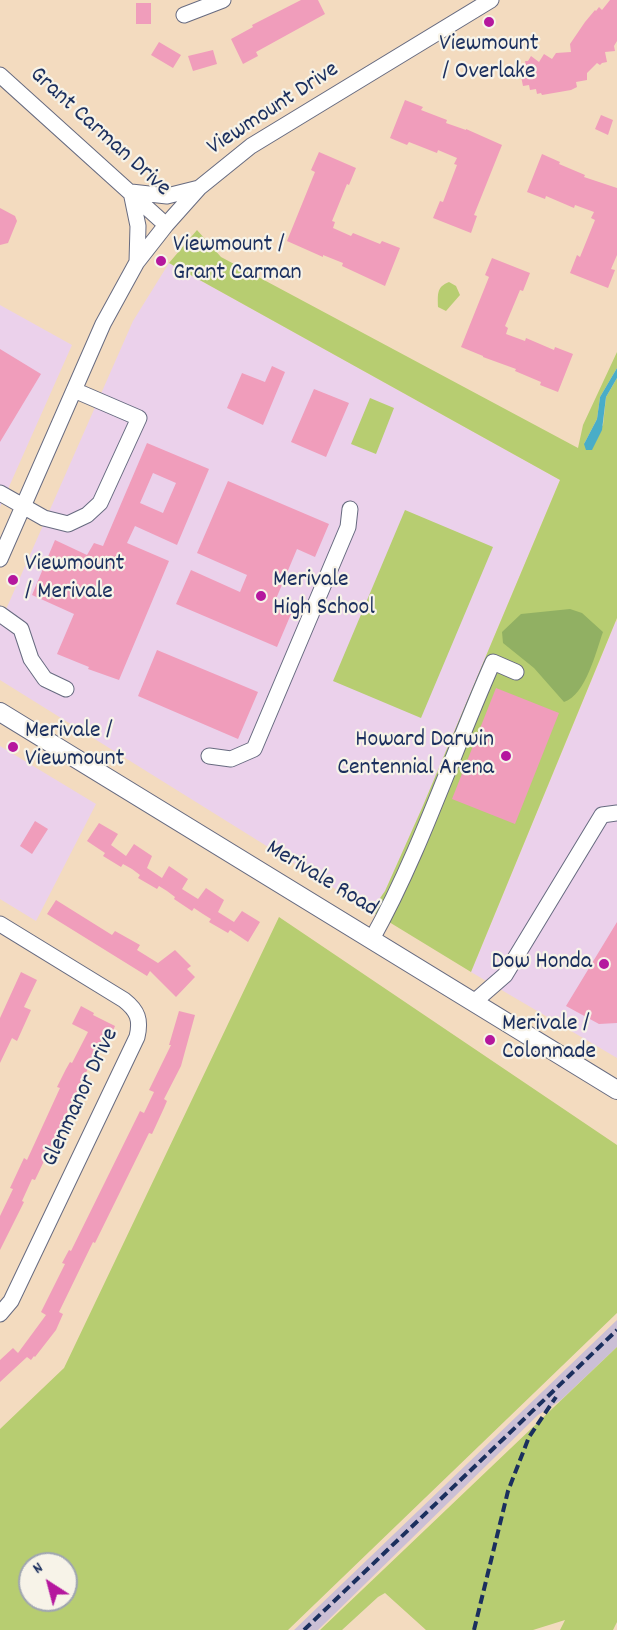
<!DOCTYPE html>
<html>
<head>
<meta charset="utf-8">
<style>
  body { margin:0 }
  #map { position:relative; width:617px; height:1630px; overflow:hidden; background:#f3dbbf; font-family:Dekko,sans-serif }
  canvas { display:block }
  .north { position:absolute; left:18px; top:1552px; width:60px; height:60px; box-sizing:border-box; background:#f7f3e8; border:2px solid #9fa5b1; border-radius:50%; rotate:324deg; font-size:16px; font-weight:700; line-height:24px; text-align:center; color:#1b2f5e }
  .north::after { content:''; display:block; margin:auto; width:21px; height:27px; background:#b5179e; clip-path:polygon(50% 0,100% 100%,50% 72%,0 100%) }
</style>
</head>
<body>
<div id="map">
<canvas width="617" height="1630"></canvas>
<div class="north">N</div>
</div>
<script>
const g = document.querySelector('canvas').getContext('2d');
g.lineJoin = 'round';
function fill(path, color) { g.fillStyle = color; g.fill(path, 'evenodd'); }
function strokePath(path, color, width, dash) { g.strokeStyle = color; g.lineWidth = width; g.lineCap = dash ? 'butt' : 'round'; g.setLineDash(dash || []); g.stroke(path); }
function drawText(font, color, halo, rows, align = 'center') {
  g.font = font + ' Dekko,sans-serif'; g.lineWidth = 4.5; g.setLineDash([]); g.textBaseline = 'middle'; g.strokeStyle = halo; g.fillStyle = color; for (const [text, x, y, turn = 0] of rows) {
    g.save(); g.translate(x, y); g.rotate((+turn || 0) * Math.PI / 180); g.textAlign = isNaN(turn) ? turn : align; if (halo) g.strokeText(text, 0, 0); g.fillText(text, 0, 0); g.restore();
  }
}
fill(new Path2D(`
  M169,263l391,217 -138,328 -37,83 -14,20 -371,-231v-57l133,-302z
  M0,305l72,40 -72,162z
  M616,621l1,1v436l-146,-86z
  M0,746l96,58 -60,117 -36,-22z`), '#ebd1eb');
fill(new Path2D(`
  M617,1320v27l-56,53 -23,15 -220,215h-24z`), '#cbbfd5');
fill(new Path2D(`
  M197,230l24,27 357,191 5,-23 34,-73v16l-17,29 -3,22 -13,25 19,-19 3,-28 11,-19v240l-146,354 -100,-61 14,-20 37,-83 138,-328 -391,-217z
  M449,282l7,4 4,9 -14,16 -8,-4c0,-12 -2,-20 11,-25z
  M370,398l24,10 -18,46 -25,-10z
  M405,510l88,37 -72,171 -88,-37z
  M279,917l338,228v168l-329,317h-288v-201l64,-61zM30,1564h36v36h-36z
  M617,1347v275l-4,8h-53l5,-10 -32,10h-107l-41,-37 -7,4 -36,33h-22z`), '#b7cd71');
fill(new Path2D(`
  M570,609l12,4 21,19c-7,19 -17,63 -39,70l-30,-34 -31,-25 -1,-11 19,-18z`), '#91b063');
fill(new Path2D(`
  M617,368v10l-11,19 -4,33 -10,20h-6l-2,-6 13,-25 3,-22z`), '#49adc8');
fill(new Path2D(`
  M301,0h17l7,14 -69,38 2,4 -15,8 -12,-25 22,-12 -1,-2z
  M610,0h7v41l-3,5 1,5 -10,1 2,10 -5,1 -2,2 -3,-2 -10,10v7l-11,2 1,5 -6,3 -29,5 -1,-2 -4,1 -1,-5 -6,1 -1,-5 -6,1 -4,-19 7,-1 -1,-5h3l3,-5 8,6 5,-8 8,5 4,-6 15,-1 -1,-8 15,-22 10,-12 1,1 3,-4 3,3z
  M136,3h15v21h-15z
  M159,42l22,13 -8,13 -22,-13z
  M213,50l4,14 -24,7 -5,-15z
  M405,100l18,7 -2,3 26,10 -1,3 20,7v-1l36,16 -28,70 3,1 -6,17 -38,-15 7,-17 3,1 14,-37 -3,-1 3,-6 -19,-8 -1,3 -28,-11 -2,3 -17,-7z
  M601,115l12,5 -5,15 -13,-6z
  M319,152l37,16 -7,17 -2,-1 -15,37 3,1 -2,6 18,8 2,-3 27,11 2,-3 18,7 -15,38 -43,-20 1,-3 -20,-8v2l-36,-16 28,-69 -4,-2z
  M542,154l18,8 -1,2 26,11 -1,2 33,11v67l-6,14 4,1 -7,18 -38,-15 7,-18 3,2 15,-37 -4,-2 3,-6 -19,-7 -1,3 -28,-12 -1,3 -18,-7z
  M0,208l15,8 2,5 -9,22 -8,2z
  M492,258l38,15 -7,18 -3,-1 -15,36 3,2 -2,6 19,7 1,-3 28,12 1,-3 18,7 -15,38 -18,-7 1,-3 -26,-11 1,-2 -33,-12v-1l-22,-9 28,-70 -4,-2z
  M0,349l41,25 -41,68z
  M272,366l13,6 -22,53 -36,-17 15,-35 23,9z
  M314,389l35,14 -23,54 -35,-15z
  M147,443l62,26 -32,76 -42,-19 -8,17 42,18 -50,119 -31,-11 1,-2 -32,-13 17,-40 -42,-19 23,-55 32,15 7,-12 9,3zM153,473l23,10 -13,30 -23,-10z
  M228,481l101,43 -14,33 -18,-8 -24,57 18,8 -14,33 -101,-43 15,-34 49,22 7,-17 -50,-22z
  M157,650l101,42 -20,47 -100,-43z
  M496,688l63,25 -44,111 -63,-25z
  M35,821l13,8 -16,25 -12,-8z
  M99,823l19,11 -7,11 15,11 8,-12 18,12 -5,12 15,10 7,-12 19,13 -6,10 16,10 8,-11 18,12 -6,12 16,10 8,-11 18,11 -12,20 -18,-12 -2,3 -19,-11 2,-3 -8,-5 -9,-6 -2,3 -18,-12 1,-2 -8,-6 -8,-5 -2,3 -19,-11 2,-3 -8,-6 -9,-5 -2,3 -18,-11 2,-3 -18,-12z
  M56,900l56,35 3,-4 25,14 -3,5 21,13 17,-13 16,16 -4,3 8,8 -19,20 -26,-26 -3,5 -100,-62z
  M617,922v101l-18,1 -33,-18z
  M21,972l16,8 -13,27 7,3 -14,31 -5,-3 -12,25v-45z
  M81,1006l13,7 -1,2 22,11 -7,16 -6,-3 -67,141 -3,-1 -10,22 2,1 -24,48v-34l13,-27 -3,-1 14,-30 3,2 33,-72 -3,-1 9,-18 4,-7 2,1 16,-31 -16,-8z
  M179,1011l16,4 -14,51 -17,33 3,2 -3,7 -12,26 -3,-1 -54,110 -2,-1 -34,70 4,2 -7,16 -21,27 -1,-1 -3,4 -4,-3 -27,25v-22l13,-12 5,5 28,-38 -5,-3 24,-48 -3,-1 7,-13 2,1 69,-140 4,2 10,-21 -5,-2 22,-45h-2z`), '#f09dbb');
const minor = new Path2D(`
  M184,15l39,-15
  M0,75l166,150
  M131,192l7,34 -1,36
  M131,192l36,4 32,-8
  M0,493l44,25 24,6 19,-9 13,-12 39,-85 -65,-28
  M0,559l103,-235 34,-62 29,-37 33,-37 52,-42 240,-146
  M0,614l21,15 10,30 14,20 21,10
  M209,756l22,3 23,-10 94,-222 2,-18
  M0,924l124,76c14,11 17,20 13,37l-126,264 -11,13
  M372,939c49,-88 80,-185 121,-277l23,10
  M474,1002l31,-27 97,-160 15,-2`);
const major = new Path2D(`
  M0,712l617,378`);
strokePath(minor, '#676b80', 17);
strokePath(major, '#676b80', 20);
strokePath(minor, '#fff', 15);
strokePath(major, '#fff', 18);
strokePath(new Path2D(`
  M304,1630l313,-300
  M474,1630l34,-139 21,-54 27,-40`), '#1b2f5e', 4, [9, 4.5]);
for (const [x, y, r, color] of [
  [489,22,6,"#b5179e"],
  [161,261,6,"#b5179e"],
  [13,580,6,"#b5179e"],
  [261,596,6,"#b5179e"],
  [13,747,6,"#b5179e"],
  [506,756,6,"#b5179e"],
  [604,964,6,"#b5179e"],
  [490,1040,6,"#b5179e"]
]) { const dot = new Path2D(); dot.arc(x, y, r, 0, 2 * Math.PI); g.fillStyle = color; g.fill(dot); strokePath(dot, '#f7f3e8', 2); }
drawText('24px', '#1b2f5e', '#f7f3e8', [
  ["Viewmount",489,46,"center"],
  ["/ Overlake",489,74,"center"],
  ["Viewmount /",173,247],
  ["Grant Carman",173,275],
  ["Viewmount",25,566],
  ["/ Merivale",25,594],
  ["Merivale",273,582],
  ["High School",273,610],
  ["Merivale /",25,733],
  ["Viewmount",25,761],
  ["Howard Darwin",494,742,"right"],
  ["Centennial Arena",494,770,"right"],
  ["Dow Honda",592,964,"right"],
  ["Merivale /",502,1026],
  ["Colonnade",502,1054]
], 'left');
drawText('24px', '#1b2f5e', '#f7f3e8', [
  ["Viewmount Drive",274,110,-33],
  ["Grant Carman Drive",99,133,42],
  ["Merivale Road",321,880,31],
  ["Glenmanor Drive",82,1098,-65]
]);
</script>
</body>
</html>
